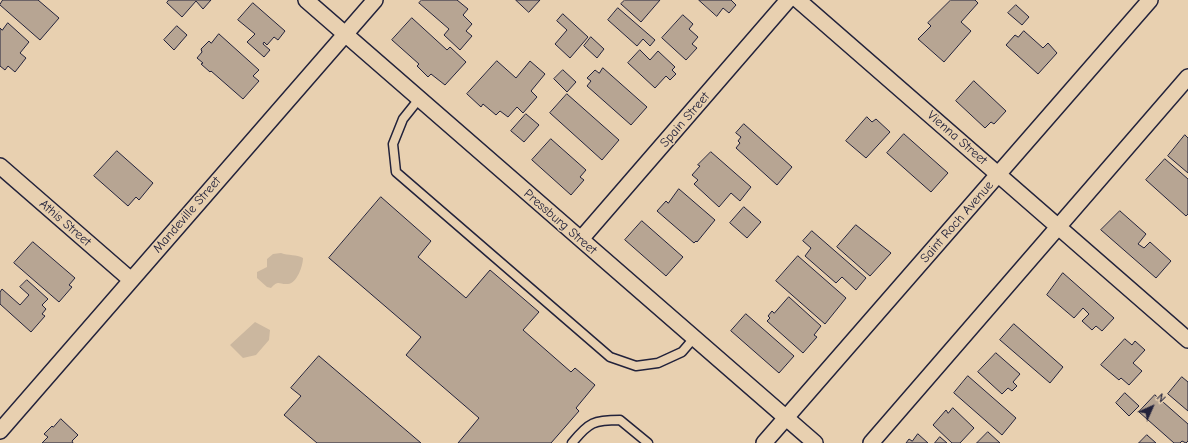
<!DOCTYPE html>
<html>
<head>
<meta charset="utf-8">
<style>
  body { margin:0 }
  #map { position:relative; width:1188px; height:443px; overflow:hidden; background:#e8d0b0; font-family:"Comic Neue",sans-serif }
  canvas { display:block }
  .north { position:absolute; left:1132px; top:387px; width:40px; height:40px; -webkit-text-stroke:3px #e8d0b0; paint-order:stroke; rotate:45deg; font-size:11px; font-weight:700; line-height:16px; text-align:center; color:#22223b }
  .north::after { content:''; display:block; margin:auto; width:14px; height:18px; background:#22223b; clip-path:polygon(50% 0,100% 100%,50% 72%,0 100%) }
</style>
</head>
<body>
<div id="map">
<canvas width="1188" height="443"></canvas>
<div class="north">N</div>
</div>
<script>
const g = document.querySelector('canvas').getContext('2d');
g.lineJoin = 'round';
function fill(path, color) { g.fillStyle = color; g.fill(path, 'evenodd'); }
function strokePath(path, color, width, dash) { g.strokeStyle = color; g.lineWidth = width; g.lineCap = dash ? 'butt' : 'round'; g.setLineDash(dash || []); g.stroke(path); }
function drawText(font, color, halo, rows, align = 'center') {
  g.font = font + ' "Comic Neue",sans-serif'; g.lineWidth = 3; g.setLineDash([]); g.textBaseline = 'middle'; g.strokeStyle = halo; g.fillStyle = color; for (const [text, x, y, turn = 0] of rows) {
    g.save(); g.translate(x, y); g.rotate((+turn || 0) * Math.PI / 180); g.textAlign = isNaN(turn) ? turn : align; if (halo) g.strokeText(text, 0, 0); g.fillText(text, 0, 0); g.restore();
  }
}
fill(new Path2D(`
  M281,253c8,3 15,1 22,5 0,8 -6,25 -15,26 -9,1 -9,-5 -17,4l-4,-1 -10,-9v-6l10,-5v-8l6,-5z
  M255,322l15,8 -1,10 -13,15 -13,3 -13,-13z`), '#cbb79f');
const building = new Path2D(`
  M3,0h35l21,18 -19,22 -40,-35z
  M169,0h42l-8,9 -7,-8 -14,16 -15,-14z
  M422,0h35l11,9 -5,6 9,9 -6,7 6,5 -12,14 -16,-15 5,-6 -30,-26z
  M516,0h24l-11,12z
  M625,0h35l-19,22 -20,-18z
  M699,0h32l5,5 -7,8 -6,-5 -6,8z
  M951,0h24l3,3 -17,19 10,9 -27,31 -26,-23 13,-13 -3,-3z
  M253,3l32,28 -7,9 -4,-3 -7,8 -3,-3 -1,2 7,6 -6,7 -17,-15 8,-8 -17,-14z
  M1016,5l13,12 -7,8 -14,-12z
  M618,8l37,32 -5,6 -7,-7 -6,7 -29,-26z
  M563,14l25,23 -18,21 -15,-14 12,-14 -10,-9z
  M683,15l10,9 -4,5 9,8 -6,7 5,4 -11,12 -24,-22z
  M412,18l35,32 3,-3 16,15 -21,23 -14,-11 -3,3 -11,-11 2,-2 -27,-24z
  M8,23l21,19 -9,11 6,5 -11,14 -7,-6 -3,4 -5,-4v-38l2,2z
  M177,26l10,9 -13,15 -10,-10z
  M1024,31l19,17 5,-5 9,10 -19,21 -32,-29 9,-10 3,2z
  M219,34l40,36 -6,6 6,5 -16,18 -32,-28 -1,1 -9,-8 2,-1 -6,-5 5,-6 -1,-3 8,-8 2,2z
  M591,37l13,12 -7,9 -13,-12z
  M640,50l10,10 8,-9 17,16 -3,3 4,4 -6,6 -4,-4 -11,12 -27,-25z
  M497,61l19,17 14,-17 15,13 -14,17 6,6 -14,16 -6,-6 -9,10 -8,-6 -4,4 -13,-11 -2,3 -14,-13z
  M603,68l44,39 -16,18 -44,-39 4,-5 -4,-3 8,-8 4,3z
  M563,70l13,12 -9,10 -13,-13z
  M974,81l32,30 -12,13 -3,-2 -6,6 -29,-27z
  M567,94l52,46 -17,20 -52,-47z
  M526,114l13,11 -15,17 -13,-11z
  M867,117l5,5 4,-3 14,13 -24,26 -20,-17z
  M744,124l48,43 -15,18 -41,-37 4,-5 -2,-2 3,-4 -5,-4z
  M904,134l44,39 -17,19 -44,-39z
  M1185,135l3,3v35l-20,-17z
  M551,139l35,31 -6,7 4,3 -13,15 -39,-35z
  M117,151l36,32 -14,17 -3,-3 -8,9 -34,-30z
  M711,152l40,35 -11,14 -9,-8 -12,14 -25,-23 4,-4 -6,-5 8,-9 -2,-1z
  M1165,159l23,20v35l-2,2 -40,-36z
  M679,189l36,31 -18,22 -1,-1 -2,2 -37,-32 9,-10 2,2z
  M381,197l50,44 -13,16 48,41 24,-28 49,42 -16,18 48,42 4,-4 20,17 -19,23 3,3 -28,32h-93l21,-25 -73,-63 15,-18 -92,-79z
  M744,207l17,15 -14,16 -17,-15z
  M1120,211l26,23 -8,10 6,4 6,-6 21,19 -15,17 -55,-48z
  M642,221l41,36 -17,19 -41,-36z
  M856,225l35,28 -21,23 -33,-29z
  M812,231l54,47 -10,12 -14,-13 -6,6 -31,-27 6,-8 -8,-7z
  M33,242l42,36 -6,7 3,2 -13,15 -45,-39z
  M798,256l48,42 -21,26 -49,-43z
  M1063,273l51,45 -12,13 -6,-5 -4,4 -10,-9 7,-7 -6,-6 -9,10 -27,-23z
  M27,280l21,19 -6,6 4,4 -4,5 3,2 -14,16 -31,-28v-12l2,-3 18,16 9,-10 -9,-8z
  M789,297l32,29 -7,9 3,2 -14,16 -36,-32 3,-3 -2,-2 4,-5 2,2z
  M746,314l48,42 -15,17 -48,-42z
  M1014,324l49,43 -13,16 -50,-43z
  M1125,339l7,6 3,-4 10,9 -12,13 9,8 -13,14 -8,-7 -2,2 -18,-15z
  M996,353l24,21 -7,8 4,4 -5,5 -4,-3 -6,6 -24,-22z
  M319,356l102,87h-104l-33,-28 17,-19 -10,-8z
  M968,376l48,42 -14,17 -48,-42z
  M1182,377l6,5v29l-20,-17z
  M1125,393l14,13 -10,10 -13,-13z
  M1155,395l33,29v17l-2,2 -4,-2 -2,2h-6l-35,-31z
  M953,408l21,20 -14,15h-8l-19,-18 13,-15 2,3z
  M61,419l17,16 -6,6 1,2h-31l6,-6 -4,-3 8,-8 1,1z
  M988,432l12,11h-23z
  M918,434l10,9h-22l3,-4 3,2z
  M1147,435l9,8h-17z
  M940,437l7,6h-12z`);
fill(building, '#b7a593');
strokePath(building, '#22223b', 1);
const service = new Path2D(`
  M419,99l-16,20 -10,25 3,28 214,185 26,9 22,-3 24,-11 12,-14
  M572,443c17,-21 22,-23 48,-23l28,23`);
const minor = new Path2D(`
  M306,0l509,443
  M798,0l390,340
  M0,166l131,114
  M581,239l207,-239
  M0,431l375,-431
  M764,443l386,-443
  M871,443l317,-366`);
strokePath(service, '#22223b', 11);
strokePath(minor, '#22223b', 18);
strokePath(service, '#e8d0b0', 8);
strokePath(minor, '#e8d0b0', 15);
drawText('13px', '#22223b', '#e8d0b0', [
  ["Spain Street",685,120,-49],
  ["Vienna Street",957,138,41],
  ["Mandeville Street",187,215,-49],
  ["Pressburg Street",560,222,41],
  ["Saint Roch Avenue",957,222,-49],
  ["Athis Street",65,223,41]
]);
</script>
</body>
</html>
